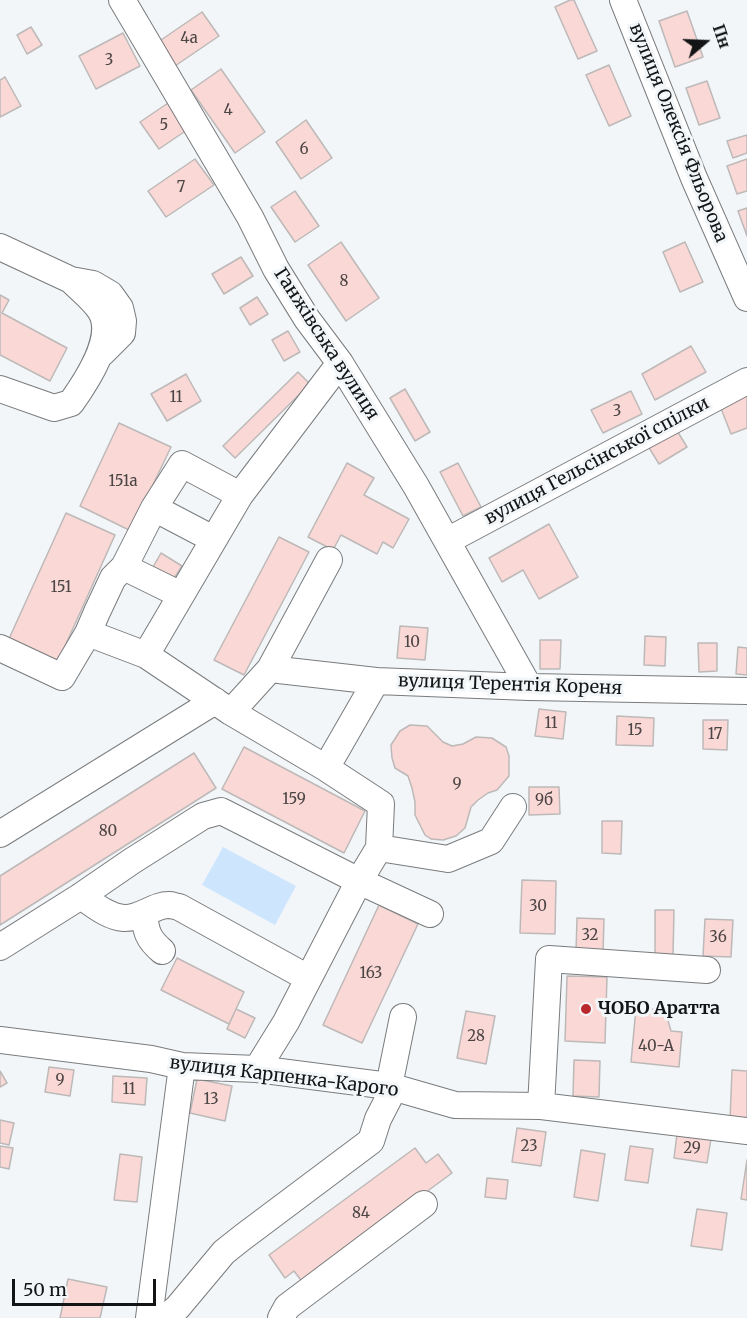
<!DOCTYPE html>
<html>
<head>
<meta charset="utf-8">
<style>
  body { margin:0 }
  #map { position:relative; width:747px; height:1318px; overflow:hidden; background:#f3f6f8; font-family:Merriweather,serif }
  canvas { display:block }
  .north { position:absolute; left:675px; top:12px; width:60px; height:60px; -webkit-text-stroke:4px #f3f6f8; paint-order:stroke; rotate:71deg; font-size:16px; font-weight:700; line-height:24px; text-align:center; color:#131415 }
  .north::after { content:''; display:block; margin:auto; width:21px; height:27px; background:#131415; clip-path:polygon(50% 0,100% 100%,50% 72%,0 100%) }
  .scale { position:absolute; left:12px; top:1279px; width:144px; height:27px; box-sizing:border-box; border:3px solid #131415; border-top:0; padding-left:8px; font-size:18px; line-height:21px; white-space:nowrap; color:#131415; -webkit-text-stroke:4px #f3f6f8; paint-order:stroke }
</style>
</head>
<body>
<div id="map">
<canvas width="747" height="1318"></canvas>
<div class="north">Пн</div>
<div class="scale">50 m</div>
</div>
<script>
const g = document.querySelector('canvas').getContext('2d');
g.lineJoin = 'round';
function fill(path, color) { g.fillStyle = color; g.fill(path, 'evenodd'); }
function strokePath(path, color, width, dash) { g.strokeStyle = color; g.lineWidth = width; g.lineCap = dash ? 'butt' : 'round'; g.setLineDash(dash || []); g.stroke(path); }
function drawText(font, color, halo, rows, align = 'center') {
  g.font = font + ' Merriweather,serif'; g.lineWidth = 6; g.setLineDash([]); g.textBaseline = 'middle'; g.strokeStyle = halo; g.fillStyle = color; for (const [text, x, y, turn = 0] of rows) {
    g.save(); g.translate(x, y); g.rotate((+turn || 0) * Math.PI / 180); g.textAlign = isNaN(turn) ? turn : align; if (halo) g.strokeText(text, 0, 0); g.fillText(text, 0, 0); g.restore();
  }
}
fill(new Path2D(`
  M223,847l73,39 -21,39 -73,-40z`), '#cde6fe');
const building = new Path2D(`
  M570,0h4l23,51 -19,8 -23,-52z
  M687,11l16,46 -28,10 -16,-46z
  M202,12l17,24 -44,30 -17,-24z
  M31,27l11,18 -15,9 -10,-19z
  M123,33l17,33 -44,23 -17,-33z
  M609,65l22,51 -22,10 -23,-51z
  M221,69l44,63 -30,21 -44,-63z
  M5,77l16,29 -21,11v-37z
  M707,81l13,37 -21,7 -13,-37z
  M168,103l19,27 -28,19 -19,-27z
  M306,120l26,38 -31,21 -25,-37z
  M747,135v18l-14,5 -6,-17z
  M195,159l19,26 -48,32 -18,-26z
  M747,159v32l-10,3 -10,-28z
  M295,191l24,35 -24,16 -24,-35z
  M747,208v28l-9,-25z
  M341,242l38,56 -33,23 -38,-56z
  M685,242l18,40 -23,10 -17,-40z
  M241,257l12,19 -29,18 -12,-20z
  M0,295l9,5 -7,13 65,35 -17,33 -50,-26z
  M257,297l11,17 -18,11 -10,-17z
  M288,331l12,21 -16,9 -12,-21z
  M691,346l15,26 -51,28 -13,-26z
  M298,372l12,12 -75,74 -12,-12z
  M186,374l15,27 -34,20 -16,-27z
  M405,389l25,43 -15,9 -25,-43z
  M747,389v39l-16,6 -13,-33z
  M631,391l11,23 -39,19 -12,-23z
  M119,423l52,24 -40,84 -51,-25z
  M676,429l11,18 -28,17 -11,-18z
  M347,463l27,15 -10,17 45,24 -16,29 -10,-6 -6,12 -36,-19 -8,15 -25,-13z
  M458,463l23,44 -18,9 -23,-44z
  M66,513l49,22 -58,129 -49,-23z
  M549,524l29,53 -39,22 -16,-29 -21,12 -13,-24z
  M279,537l30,15 -65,123 -30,-15z
  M161,553l21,13 -9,14 -20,-13z
  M400,626l28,2 -3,32 -28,-2z
  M645,636l21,1 -1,29 -21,-1z
  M540,640h21l-1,29h-20z
  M698,643h19v28l-18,1z
  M738,647l9,1v27l-11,-1z
  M539,709l27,3 -3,27 -28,-3z
  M617,716l37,2 -1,28 -37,-1z
  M703,720h25l-1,30 -24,-1z
  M410,725l17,1 16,16 9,4 11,-2 13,-7 16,1 14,9 3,9v20l-12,14 -9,3 -10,7 -7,7 -6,21 -9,8 -13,4 -12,-1 -6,-4 -10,-20v-13l-3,-14 -4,-12 -13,-8 -3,-10 -1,-13 9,-14z
  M244,747l121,64 -21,42 -122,-64z
  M194,753l22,35 -216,137v-49z
  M529,787h30l1,27 -31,1z
  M602,821h20l-1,33 -19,-1z
  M522,880l34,1 -1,53 -35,-1z
  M379,905l39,19 -56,119 -39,-18z
  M655,910h19l-1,46 -18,-1z
  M577,918l27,1 -1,34 -27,-1z
  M705,919l28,1 -2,37 -28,-1z
  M177,958l67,34 -15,32 -68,-34z
  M567,976l40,1 -2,66 -40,-2z
  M636,1008l29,2 6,21 11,1 -3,35 -48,-5z
  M236,1009l19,9 -10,20 -18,-9z
  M466,1011l29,5 -9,48 -29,-6z
  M574,1060l26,1 -1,36 -26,-1z
  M49,1067l25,3 -4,26 -25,-4z
  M732,1070l15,1v50l-17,-1z
  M0,1071l7,12 -7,4z
  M113,1076l34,2 -2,27 -33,-3z
  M197,1079l35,7 -7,35 -35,-8z
  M0,1120l14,3 -5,22 -9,-2z
  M517,1128l29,4 -5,34 -29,-4z
  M677,1134l34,5 -4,24 -33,-5z
  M0,1146l13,2 -4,21 -9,-2z
  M630,1146l23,3 -5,34 -23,-3z
  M415,1148l11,15 12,-9 14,19 -149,110 -9,-12 -9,7 -16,-23z
  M581,1150l24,4 -7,47 -24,-4z
  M120,1154l22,3 -5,45 -23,-2z
  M747,1160v40l-6,-1z
  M487,1178l21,2 -2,19 -21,-2z
  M697,1209l30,4 -5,37 -31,-4z
  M68,1279l39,8 -7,31h-40z`);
fill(building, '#f9d8d5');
strokePath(building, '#bdb9b9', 1.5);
const minor = new Path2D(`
  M122,0l128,217 26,52 31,50 33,44 76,123 113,201
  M623,0l71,178 53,120
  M0,247l71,33 22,4 17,10 10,14 3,13 -1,12 -20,20
  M0,389l54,19 17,-5c15,-21 46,-67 29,-93 -7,-11 -19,-20 -29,-30
  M154,508l59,31
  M447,541l300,-160
  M124,567l57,28
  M88,633l58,22
  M0,648l62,29 26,-44 9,-21 16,-34 11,-11 30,-59 28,-44 58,31
  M270,669l59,-109
  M231,712l39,-43 106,12
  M326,768l-95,-56 -85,-57 94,-160 100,-132
  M0,834l215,-133
  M379,848l69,11 43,-18 22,-34
  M81,896c12,8 27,21 43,22 16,1 31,-14 46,-13 1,0 8,2 9,2l129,71
  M144,914c2,18 4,25 18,37
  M0,947l81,-51 51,-35 71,-45 18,-5 138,70 71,33
  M0,1040l151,19 31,7 75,3 132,17 66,19 86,1 206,25
  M257,1069l29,-47 73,-141 20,-33 2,-44 -55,-36 50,-87 153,6 218,4
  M389,1086l14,-69
  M541,1106l8,-147 158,11
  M149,1318l33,-252
  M166,1318l12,-11 46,-55 19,-15 128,-96 7,-22 16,-31
  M281,1318l6,-11 137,-103`);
strokePath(minor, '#797b7d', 28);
strokePath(minor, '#fff', 26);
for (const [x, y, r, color] of [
  [586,1009,6,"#b9292d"]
]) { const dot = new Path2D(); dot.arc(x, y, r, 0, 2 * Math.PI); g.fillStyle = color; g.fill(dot); strokePath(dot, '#f3f6f8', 2); }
drawText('15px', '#4c4545', null, [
  ["4а",189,39],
  ["3",109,61],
  ["4",228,111],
  ["5",164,126],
  ["6",304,150],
  ["7",181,188],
  ["8",344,282],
  ["11",176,398],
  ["3",617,412],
  ["151а",123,482],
  ["151",61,588],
  ["10",412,643],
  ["11",551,724],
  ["15",635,731],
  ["17",715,735],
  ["9",457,785],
  ["159",294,800],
  ["9б",544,801],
  ["80",108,832],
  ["30",538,907],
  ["32",590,936],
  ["36",718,938],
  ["163",371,974],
  ["28",476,1037],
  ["40-А",656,1047],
  ["9",60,1081],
  ["11",129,1090],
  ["13",211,1100],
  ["23",529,1147],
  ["29",692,1149],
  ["84",361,1214]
]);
drawText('18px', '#131415', '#f3f6f8', [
  ["вулиця Олексія Фльорова",678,133,68],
  ["Ганжівська вулиця",326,344,57],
  ["вулиця Гельсінської спілки",597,461,-28],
  ["вулиця Терентія Кореня",510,685,2],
  ["вулиця Карпенка-Карого",284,1077,7]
]);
drawText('bold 18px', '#131415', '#f3f6f8', [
  ["ЧОБО Аратта",598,1009]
], 'left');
</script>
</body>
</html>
